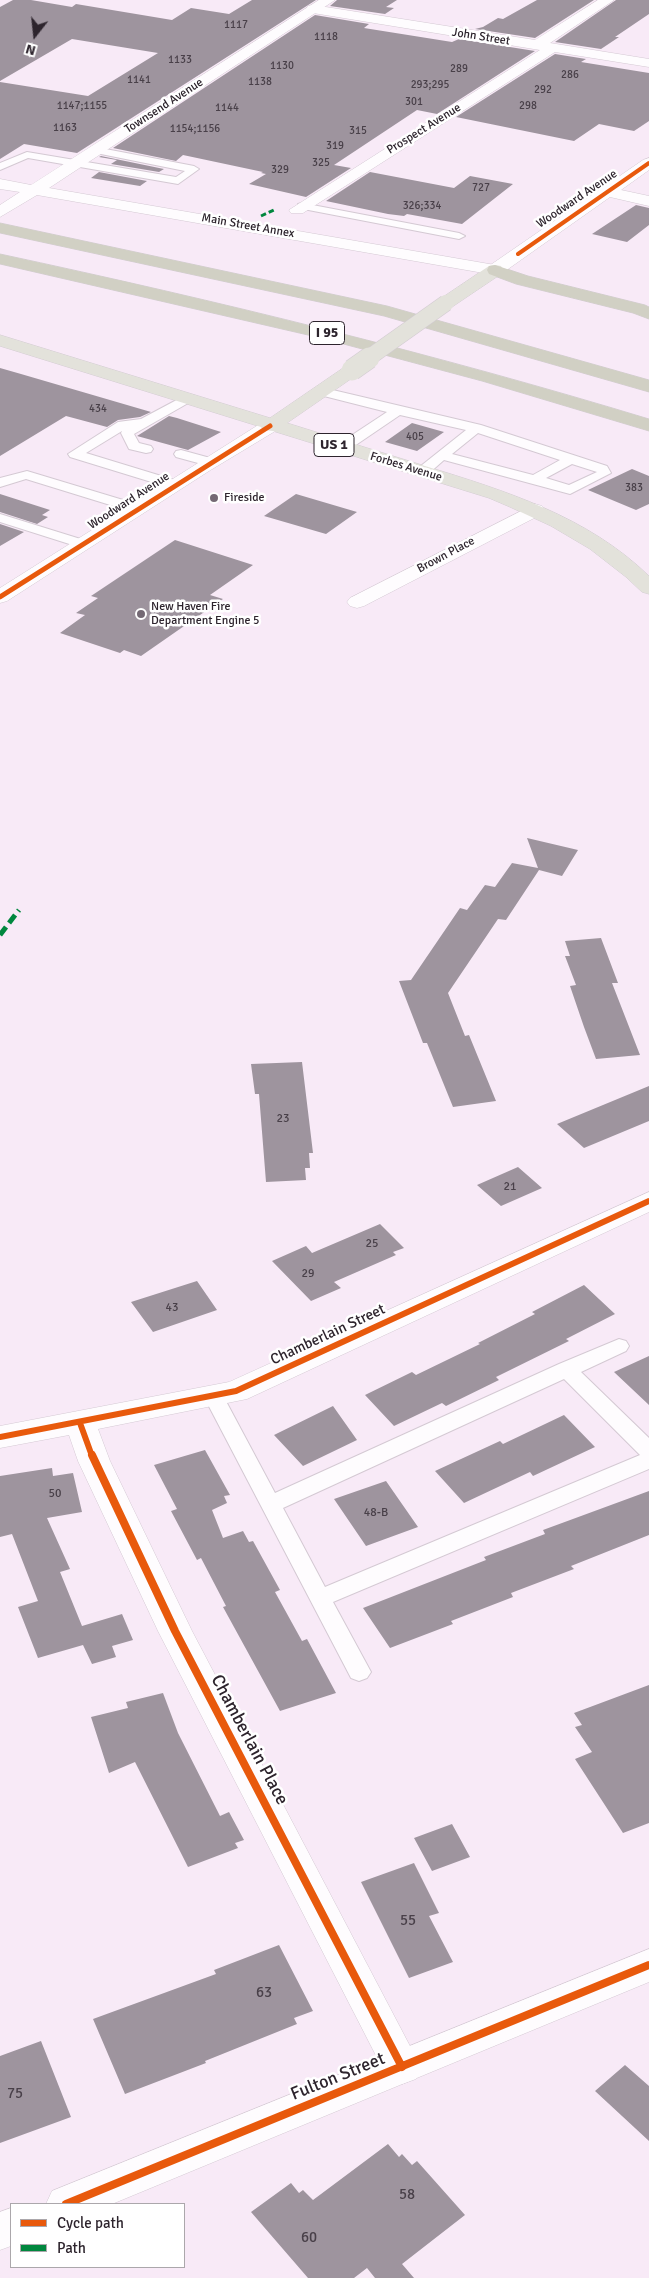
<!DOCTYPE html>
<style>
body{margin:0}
#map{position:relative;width:649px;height:2278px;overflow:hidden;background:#f8eaf7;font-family:Signika,sans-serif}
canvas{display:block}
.legend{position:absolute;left:10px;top:2203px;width:175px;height:65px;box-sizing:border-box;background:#fff;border:1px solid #aba7ab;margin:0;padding:6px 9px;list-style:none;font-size:15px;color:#2d242d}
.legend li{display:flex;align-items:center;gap:10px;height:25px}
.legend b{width:25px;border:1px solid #aba7ab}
.north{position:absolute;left:10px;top:10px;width:50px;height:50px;-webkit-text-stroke:4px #fff;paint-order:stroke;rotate:196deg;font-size:14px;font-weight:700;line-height:20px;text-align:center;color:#2d242d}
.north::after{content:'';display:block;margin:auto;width:18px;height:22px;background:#2d242d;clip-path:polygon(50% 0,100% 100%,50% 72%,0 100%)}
</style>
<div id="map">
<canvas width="649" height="2278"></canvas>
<ul class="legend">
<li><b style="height:6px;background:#e8590c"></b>Cycle path</li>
<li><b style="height:6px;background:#00873e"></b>Path</li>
</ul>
<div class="north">N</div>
</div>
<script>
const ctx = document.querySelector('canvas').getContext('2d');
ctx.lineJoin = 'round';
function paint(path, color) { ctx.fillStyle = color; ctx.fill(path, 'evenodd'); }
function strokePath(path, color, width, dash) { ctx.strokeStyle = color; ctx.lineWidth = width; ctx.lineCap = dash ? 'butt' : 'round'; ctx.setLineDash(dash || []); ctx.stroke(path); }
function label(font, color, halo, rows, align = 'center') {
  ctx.font = font + ' Signika,sans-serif'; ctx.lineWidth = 5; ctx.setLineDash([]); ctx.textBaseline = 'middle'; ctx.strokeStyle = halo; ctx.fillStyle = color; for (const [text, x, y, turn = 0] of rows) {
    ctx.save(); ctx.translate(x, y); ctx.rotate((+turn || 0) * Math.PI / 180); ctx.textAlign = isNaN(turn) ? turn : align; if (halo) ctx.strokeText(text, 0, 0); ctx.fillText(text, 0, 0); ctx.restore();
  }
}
paint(new Path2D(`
 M13,0H31L72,7L76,4L172,20L191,8L229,14L252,0H316L77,153L24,144L0,159V82L88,96L158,53L72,39L0,81V7Z
 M337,0H397L386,7L394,8L385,14L330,6Z
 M537,0H594L535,38L475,29L483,27L498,18L503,19Z
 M616,0H649V14L615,37H619L601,49L555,42Z
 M315,15L369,24L364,28L452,42L459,39L535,51L437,114L417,110L334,165L351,168L306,197L249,184L266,174L261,173L263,172L183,155L176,161L113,148Z
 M555,54L586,59L581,62L649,73V121L634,131L599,124L574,141L456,117Z
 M101,156L164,169L159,172L111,164L117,160L99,157Z
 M99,172L147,181L140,186L91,178Z
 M370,172L454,188L470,176L513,184L462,224L407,214L404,216L388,214L326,201Z
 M636,205L649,208V225L627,242L592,234Z
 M0,368L21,374L151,412L140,417L118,420L107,427L66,416L0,456Z
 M169,416L177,418L221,432L188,450L137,436Z
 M412,423L444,432L417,451L385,442Z
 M632,469L649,476V504L636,510L588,490Z
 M0,494L50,510L42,515L48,517L37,524L0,512Z
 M296,494L357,512L326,534L264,516Z
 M0,524L24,532L0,546Z
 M175,540L253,565L210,595L223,599L141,656L124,650L120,653L60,633L85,615L76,613L98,598L91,596Z
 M527,838L578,850L562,876L539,870L506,920L498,919L448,993L465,1036L469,1035L496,1101L453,1107L427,1043H423L399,981L411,980L460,908L467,910L485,885L495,887L512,863L538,868Z
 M601,938L618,983H612L640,1055L596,1059L584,1027L570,986L576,985L565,956H570L565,941Z
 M302,1062L313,1153H309L310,1168H305L306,1180L266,1182L259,1094H255L251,1064Z
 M649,1086V1121L584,1148L557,1124Z
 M518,1167L542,1188L501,1206L477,1185Z
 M380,1224L404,1248L393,1252L396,1255L334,1282L341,1288L311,1301L272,1261L306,1246L312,1253Z
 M197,1281L217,1310L153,1332L131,1302Z
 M584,1285L615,1314L566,1339L569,1341L496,1377L499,1380L446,1406L442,1403L394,1426L365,1395L412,1372L416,1375L480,1344L478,1343L535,1314L532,1312Z
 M649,1356V1405L614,1372Z
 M333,1406L357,1440L303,1466L274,1435Z
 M564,1415L595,1447L533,1476L530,1472L464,1503L435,1471L500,1441L503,1444Z
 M205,1450L230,1495L224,1496L227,1503L212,1510L223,1538L243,1531L249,1542L253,1541L280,1590L275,1592L302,1641L307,1639L336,1693L280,1711L223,1607L226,1606L201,1558L197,1560L171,1511L177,1509L154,1465Z
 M52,1468L53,1476L73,1473L82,1512L47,1518L70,1569L60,1572L82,1626L122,1614L133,1640L112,1646L116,1657L92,1664L83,1645L38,1658L18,1607L38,1601L12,1534L0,1537V1476Z
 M386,1481L418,1527L366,1546L334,1499Z
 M649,1491V1535L571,1566L574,1569L511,1593L513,1597L451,1621L453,1624L390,1648L363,1608L486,1560L484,1557L545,1534L543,1530Z
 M649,1685V1823L623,1833L575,1759L592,1752L575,1727L582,1725L574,1713Z
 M163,1693L178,1733L220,1816L229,1812L244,1840L235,1843L238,1848L188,1867L135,1762L109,1773L91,1717L128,1708L126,1702Z
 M452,1824L470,1857L432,1871L414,1838Z
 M414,1863L439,1913L429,1916L453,1962L409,1978L361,1882Z
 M279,1945L313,2011L294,2018L297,2024L205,2061L206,2063L125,2094L93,2019L216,1974L214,1970Z
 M41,2041L71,2117L0,2143V2056Z
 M625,2065L649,2086V2141L595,2091Z
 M388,2144L399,2157L402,2154L412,2165L417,2161L465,2215L402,2264L414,2278H375L367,2268L354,2278H308L251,2212L291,2183L299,2193L303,2190L313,2200Z`), '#9e949e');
const service = new Path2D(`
 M95,147L194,166L199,169L178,184L28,158L0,170V163L27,152L176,177L185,171L91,152L90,150Z
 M302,203L459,233L465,236L459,239L298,208V204Z
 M320,387L481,425L607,466L611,473L570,494L444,460L427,475H417L415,472L417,469L466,430L400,415L347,451H337L335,448L337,445L387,412L316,394L314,391ZM478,433L560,460L533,475L452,454ZM572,464L597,472L569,485L546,478Z
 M186,395L190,396L192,399L190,402L134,434L139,443L151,446L153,449L151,452L146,453L129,449L121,433L122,431L86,453L181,482L183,485L181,488H171L70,457L68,454L118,422L141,419Z
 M181,450L214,459L216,462L209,466L176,457L174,454L176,451Z
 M27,471L143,506L145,509L138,513L133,512L26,479L0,487V478Z
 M0,514L87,541L89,544L82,548L0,522Z
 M619,1339L626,1341L629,1346L626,1351L581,1372L649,1438V1469L333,1602L371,1672L367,1678L359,1681L351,1678L203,1395L206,1390L213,1388L220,1390L275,1493L559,1364ZM564,1379L640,1455L325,1587L283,1508Z`);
const minor = new Path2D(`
 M598,0H614L550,43L649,59V67L555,52L303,213H291L289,210L540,50L313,13L306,9L308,6L313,5L535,40Z
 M649,158V170L621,190L649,196V206L610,197L501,274H489L487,270L489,266L643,160Z
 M535,504L542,506L545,510L542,514L364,606L357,608L350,606L347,602L350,598Z
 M649,1192V1212L247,1399L98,1429L110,1461L192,1631L421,2067L416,2079L402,2084L388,2079L158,1631L78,1461L69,1435L0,1448V1426L229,1382Z`);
const tertiary = new Path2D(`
 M649,1949V1982L112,2204H46L52,2191Z
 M11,2208V2246L0,2250V2212Z`);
const secondary = new Path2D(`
 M319,0H335L49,188L495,265L501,266L503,270L501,274L495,275L37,195L0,217V205L20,192L0,189V179L31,185Z
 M270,420L277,422L279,426L277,430L209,471L7,601L0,603V588L263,422Z`);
const primary = new Path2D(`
 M495,265L501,266L503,270L501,274L452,307H440L437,303L440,299L489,266Z
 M0,335L270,418L346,366H358L361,370L358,374L287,423C333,437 379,452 425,466C506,491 587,516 649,576V594L642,592L626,577L590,549L551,526L510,507L489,498L273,431L263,430L261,427L0,346Z`);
const motorway = new Path2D(`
 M0,223L387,306L649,380V392L384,316L0,233Z
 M0,254C219,301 435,354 649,419V431L482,381L321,338L0,264Z
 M495,265L528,276L645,305L649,307V319L633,313L516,284L489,274L487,270L489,266Z`);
strokePath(service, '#d4c9d3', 2);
strokePath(minor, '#d4c9d3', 1);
strokePath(tertiary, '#d4c9d3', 1);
strokePath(secondary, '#d4c9d3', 1);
strokePath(primary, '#d3ccd2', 1);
strokePath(motorway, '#d3ccd2', 1);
paint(service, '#fefcfe');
paint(minor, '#fefcfe');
paint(tertiary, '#fefcfe');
paint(secondary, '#fefcfe');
paint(primary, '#e3e2db');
paint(motorway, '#d1d0c4');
const primaryBridgeFar1 = new Path2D(`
 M367,359L446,303`);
const primaryBridge = new Path2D(`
 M352,370L369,358`);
strokePath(primaryBridgeFar1, '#d3ccd2', 17, []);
strokePath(primaryBridge, '#d3ccd2', 22, []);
strokePath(primaryBridgeFar1, '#e3e2db', 16);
strokePath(primaryBridge, '#e3e2db', 21);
strokePath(new Path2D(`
 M261,216L276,209`), '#00873e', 3, [5.5, 3]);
strokePath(new Path2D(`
 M0,935L19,910`), '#00873e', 5, [10, 5]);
strokePath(new Path2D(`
 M518,254L649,163`), '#e8590c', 4);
strokePath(new Path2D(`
 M0,597L270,426`), '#e8590c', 5);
strokePath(new Path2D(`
 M80,1423L92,1456
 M0,1437L236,1391L649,1201`), '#e8590c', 6);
strokePath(new Path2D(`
 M92,1455L175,1631L402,2067
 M66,2204L649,1965`), '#e8590c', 8);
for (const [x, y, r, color] of [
 [214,498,5,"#746974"],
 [141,614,5,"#746974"]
]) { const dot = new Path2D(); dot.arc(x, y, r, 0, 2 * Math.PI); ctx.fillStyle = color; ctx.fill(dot); strokePath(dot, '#fff', 2); }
label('11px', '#494049', null, [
 ["1117",236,25],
 ["1118",326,37],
 ["1133",180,60],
 ["1130",282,66],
 ["289",459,69],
 ["286",570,75],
 ["1141",139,80],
 ["1138",260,82],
 ["293;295",430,85],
 ["292",543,90],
 ["301",414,102],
 ["1147;1155",82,106],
 ["298",528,106],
 ["1144",227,108],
 ["1163",65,128],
 ["1154;1156",195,129],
 ["315",358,131],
 ["319",335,146],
 ["325",321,163],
 ["329",280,170],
 ["727",481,188],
 ["326;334",422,206],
 ["434",98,409],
 ["405",415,437],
 ["383",634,488]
]);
label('12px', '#2d242d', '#fff', [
 ["John Street",481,37,9],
 ["Townsend Avenue",164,106,-33],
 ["Prospect Avenue",424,129,-32],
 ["Woodward Avenue",577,199,-34],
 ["Main Street Annex",248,226,10],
 ["Forbes Avenue",406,467,17],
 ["Woodward Avenue",129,501,-33],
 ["Brown Place",446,555,-28]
]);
label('12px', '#2d242d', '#fff', [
 ["Fireside",224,498],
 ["New Haven Fire",151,607],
 ["Department Engine 5",151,621]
], 'left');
label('12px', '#494049', null, [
 ["23",283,1119],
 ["21",510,1187],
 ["25",372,1244],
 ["29",308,1274],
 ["43",172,1308],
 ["50",55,1494],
 ["48-B",376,1513]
]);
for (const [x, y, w] of [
 [327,333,35],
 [334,445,40]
]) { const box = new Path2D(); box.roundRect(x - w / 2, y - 11.5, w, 23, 4); ctx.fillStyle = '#fff'; ctx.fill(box); strokePath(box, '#2d242d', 1); }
label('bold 14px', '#2d242d', null, [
 ["I 95",327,333],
 ["US 1",334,445]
]);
label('15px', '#2d242d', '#fff', [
 ["Chamberlain Street",328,1335,-25]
]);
label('15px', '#494049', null, [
 ["55",408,1921],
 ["63",264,1993],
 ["75",15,2094],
 ["58",407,2195],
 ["60",309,2238]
]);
label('18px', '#2d242d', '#fff', [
 ["Chamberlain Place",249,1740,62],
 ["Fulton Street",338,2077,-22]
]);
</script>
